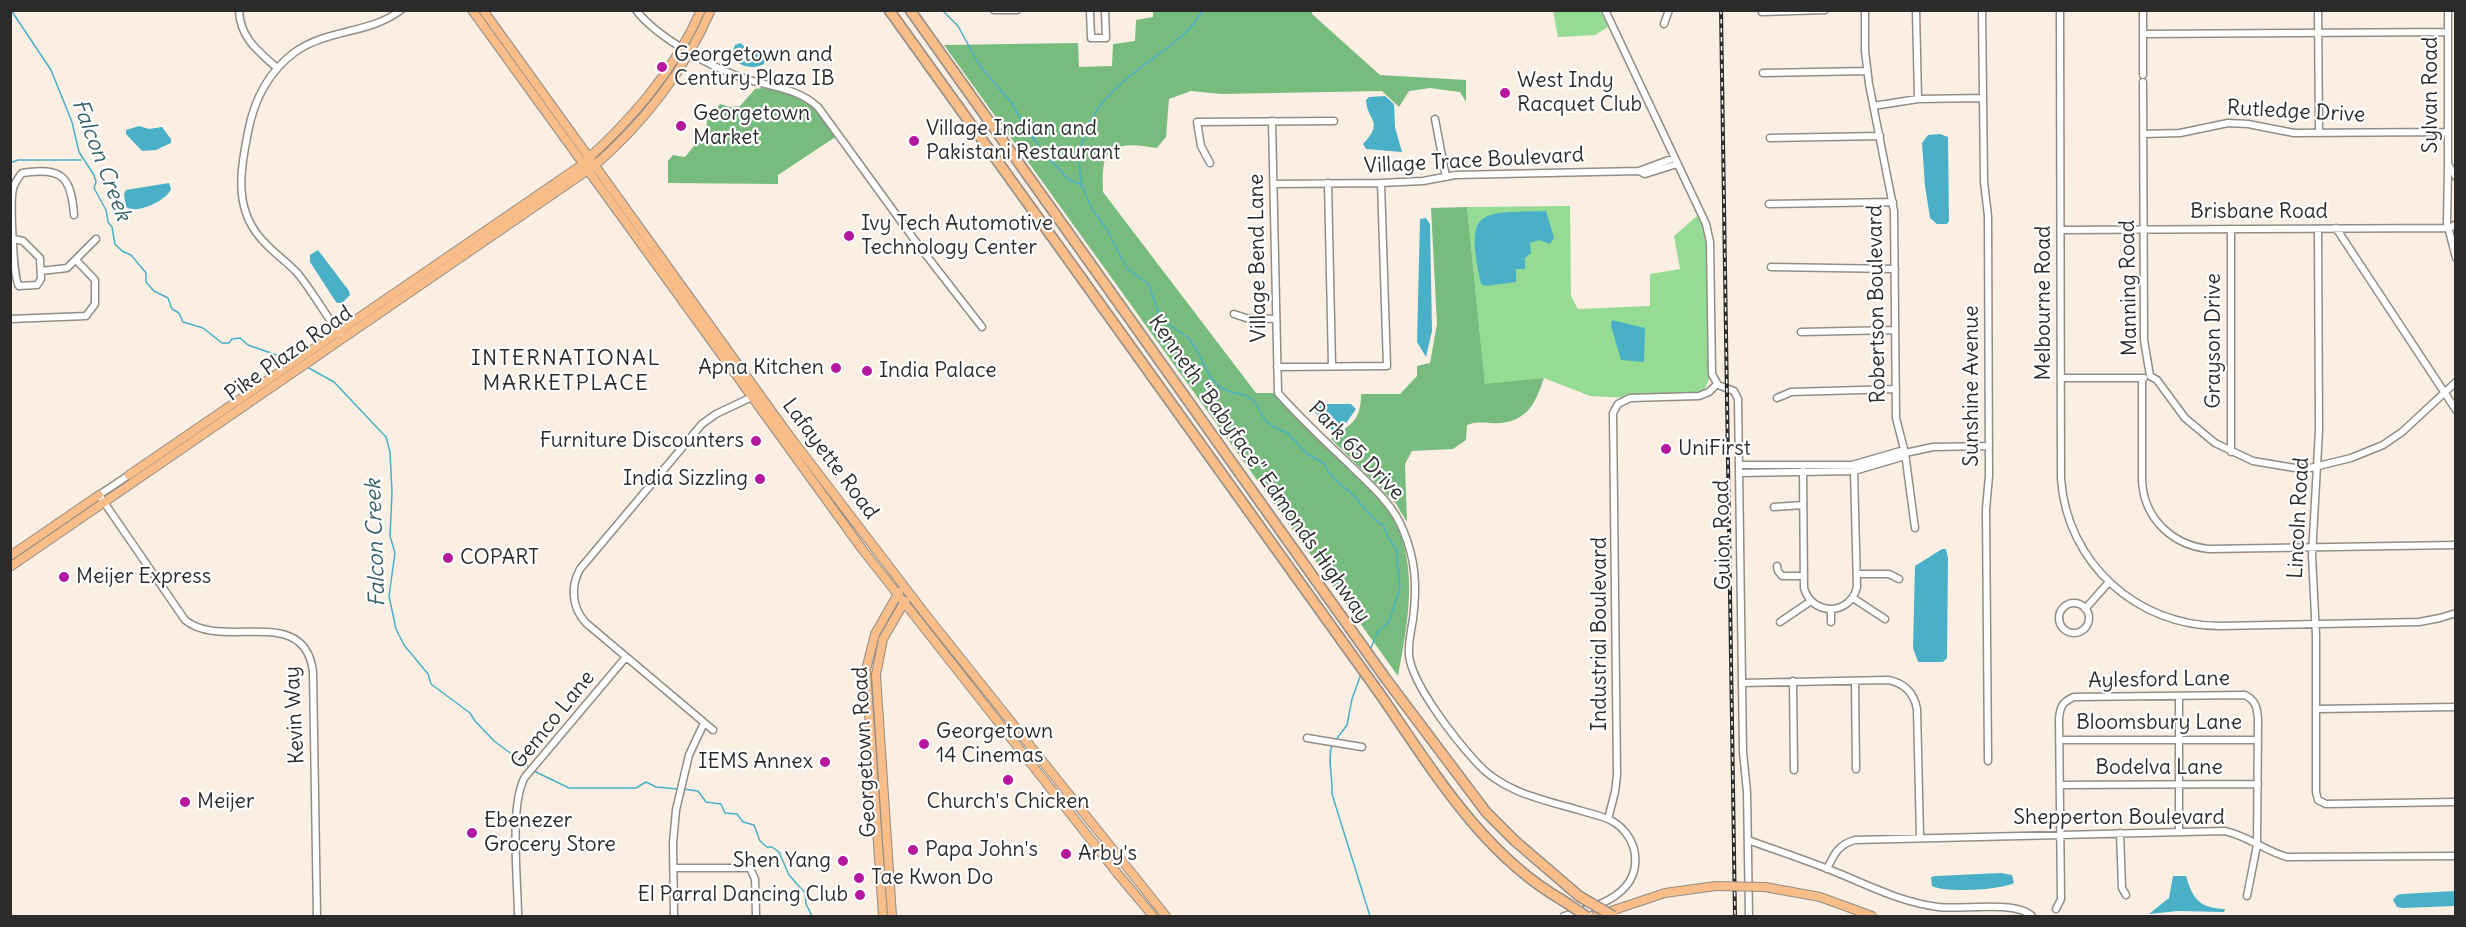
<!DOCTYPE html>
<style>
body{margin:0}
#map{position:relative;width:2466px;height:927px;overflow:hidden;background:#faefe2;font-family:Delius,sans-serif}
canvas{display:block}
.frame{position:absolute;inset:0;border:12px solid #2b2b2b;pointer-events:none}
</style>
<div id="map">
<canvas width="2466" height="927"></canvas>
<div class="frame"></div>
</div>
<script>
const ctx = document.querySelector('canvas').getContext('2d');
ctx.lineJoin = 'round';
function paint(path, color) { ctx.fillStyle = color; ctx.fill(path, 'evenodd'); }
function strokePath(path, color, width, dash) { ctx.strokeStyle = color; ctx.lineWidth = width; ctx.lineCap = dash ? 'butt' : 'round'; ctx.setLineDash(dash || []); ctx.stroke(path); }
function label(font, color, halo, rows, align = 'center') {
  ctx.font = font + ' Delius,sans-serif'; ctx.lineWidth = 4.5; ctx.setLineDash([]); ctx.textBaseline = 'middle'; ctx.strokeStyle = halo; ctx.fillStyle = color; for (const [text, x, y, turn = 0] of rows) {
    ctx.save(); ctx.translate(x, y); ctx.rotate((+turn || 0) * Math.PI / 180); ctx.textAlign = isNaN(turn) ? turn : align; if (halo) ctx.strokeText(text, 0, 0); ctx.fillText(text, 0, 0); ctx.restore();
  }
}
paint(new Path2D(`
 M1553,11H1600L1608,27L1595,35L1558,37Z
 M1570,206L1571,296L1578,309L1650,306V274L1680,269L1674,236L1697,216L1709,233L1712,373L1702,395L1630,398L1590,396L1544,378L1485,385L1467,207Z`), '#95db94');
paint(new Path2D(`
 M1153,11H1312V14L1380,75L1466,80V102L1460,92L1430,88L1409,91L1399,107L1382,91L1221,94L1191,91L1169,99L1166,137L1157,148C1138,145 1110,139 1104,164C1102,172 1103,183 1103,192L1256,393H1274L1291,413L1385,503C1421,556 1409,617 1398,676L944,45L1078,43L1079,67L1112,66L1113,44L1135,41L1136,20L1153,17Z
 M763,88C802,95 814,105 837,136L778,175V184L668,183V161L673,155L685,157L706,131L707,121L720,104L730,107L740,106L755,89Z
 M1467,207L1485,384L1544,378C1536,401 1529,420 1501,423C1489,424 1479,420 1467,425L1466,440L1453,449L1412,451L1405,464L1407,522L1396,504L1331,439C1351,424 1361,421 1361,394H1400L1417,376V366L1430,363L1437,324L1431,208Z`), '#78bb7e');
paint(new Path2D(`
 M740,43L750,50L765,52L764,64C753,70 739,67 731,56L735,45Z
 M1385,96L1394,104L1395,127L1402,152L1366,149L1363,144C1385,121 1367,121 1366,100L1369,97Z
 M139,126L149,129L162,127L171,139V143L156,150L142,151L126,134V130Z
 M1940,134L1948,137L1949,221L1947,224H1937L1930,218L1925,186L1922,143L1928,135Z
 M169,183L171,189C167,200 137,215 126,207L124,194L126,190Z
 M1546,211L1554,238L1550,244L1539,240L1530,243L1531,253L1525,258V269H1516V282L1486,286L1481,284C1465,207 1478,213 1546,211Z
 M1426,218L1430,224L1432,331L1426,357L1417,342L1420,219Z
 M318,250L349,291L350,295L342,303H337L334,299L310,262V255Z
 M1612,320L1645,328L1644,362L1621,360L1611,326Z
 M1313,404H1351L1356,409L1347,422L1333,431L1310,407Z
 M1942,549H1946L1948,558L1947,658L1943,662H1918L1913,648L1915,566Z
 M2001,873L2012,875L2014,883C2001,890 1945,893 1932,886L1931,877L1936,876Z
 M2173,876H2186C2193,900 2200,908 2225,909L2224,912L2178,911L2149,914L2169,898Z
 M2455,891V906L2403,908L2397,907L2393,900L2397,895L2402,894Z`), '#49b0c8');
strokePath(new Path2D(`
 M11,10L51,70L72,122L79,152L94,175L96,182L94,188L106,210L108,222L112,227L115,244L122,251L131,255L142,268L146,273V282L154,291L168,298L172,309L179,313L183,322L203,328L222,343H229L232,339L240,338L248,345L291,360
 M942,10L958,26L980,66L1010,101L1041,150L1069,180L1082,185L1092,209L1107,230L1127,268L1149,285L1160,318L1187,337L1195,347L1210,377L1221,388L1234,393L1245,395L1255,402L1265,420L1275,428L1288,433L1306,453L1325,464C1331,481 1342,484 1353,495C1364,507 1370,518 1384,526L1387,536L1396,548L1400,587L1389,622L1378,631L1370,650
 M10,163L18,160H81
 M1082,184C1073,151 1089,114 1113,91C1136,68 1166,52 1189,29C1194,24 1198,17 1203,10
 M307,367L334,382L386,437L390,452L392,492L390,536L395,553L389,596L396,629L404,645L428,674L431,684L470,713L475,721L494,741L529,767
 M1335,741L1347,725L1352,699L1361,674
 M1332,745C1327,760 1333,777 1332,794L1370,916
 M532,770L569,788H636L646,782L656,787L678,789
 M683,789L698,791L706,802L721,804L725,813L737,814L743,822L754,825L760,841L767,847H772L779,852L789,875L805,893L806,904L812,916`), '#49b0c8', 1.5);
const minor = new Path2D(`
 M239,10C240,38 258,51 277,68
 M636,10C656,37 714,69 746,79C772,87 797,88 818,107L919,246L982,327
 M994,10H1017
 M1090,10L1091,38H1106L1105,10
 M1605,10L1706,224L1710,242L1712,374L1718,385L1734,391L1738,399L1743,752L1747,792L1749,916
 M1865,10V51L1869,84L1894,211L1896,418L1905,453L1915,528
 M1916,10L1918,99
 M1982,10L1984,182L1988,216L1989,476L1986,509L1988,761
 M2060,10L2061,479C2067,563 2137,626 2220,626L2419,622L2440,618L2456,613
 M2143,10V75
 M2318,10L2319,133
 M2448,10V164L2456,177
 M1762,12L1825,10
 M1664,24L1669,10
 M2143,34L2448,32
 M1763,73L1867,71
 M2143,82L2144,340L2150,376L2157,380L2185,418L2215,443L2253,461L2295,468H2310L2351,458L2383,445L2402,432L2456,382
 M1873,106L1918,99L1983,98
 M1435,119L1446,177
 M1272,121L1278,393C1301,419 1327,443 1352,467C1371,486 1393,504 1403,530C1416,560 1417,587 1413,619C1411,631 1408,644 1409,655C1412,685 1456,740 1476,762C1503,793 1545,800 1582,811C1592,814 1603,816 1612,821C1623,827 1631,838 1634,849C1644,894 1596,907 1564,916
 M2143,134L2180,133L2228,123L2248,124L2294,133L2448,132
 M1770,138L1880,136
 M1210,163L1201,146L1197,122L1334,121
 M2448,167L2447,223L2456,258
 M1639,171L1645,174L1677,164
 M1328,183L1332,366
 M1274,184L1381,183L1423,181L1455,175L1639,171L1674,158
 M1769,204L1893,202
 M2336,228L2456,410
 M2318,229L2319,430L2312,555L2316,636V792L2318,800L2326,804L2456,802
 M2061,230L2450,228L2456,224
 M14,239L23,241L40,258L41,279L37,285L19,286C13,279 10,200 13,189C14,183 19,177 22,173C62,167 71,176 74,215
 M1771,267L1895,269
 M41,271L67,268L96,239
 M1234,314L1246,318L1276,319
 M10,319L86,316L95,304V280L76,260
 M1801,332L1895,330
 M341,335C326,316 314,294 299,275C289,263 276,255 266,244C233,212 240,173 248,132C254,100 268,72 295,52C327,29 370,34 401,10
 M1277,367L1387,366L1381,183
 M2061,378H2144
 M2142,379V479C2143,517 2171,545 2209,549L2456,545
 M1777,398L1791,392L1896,389
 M2231,452V229
 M1905,453L1933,447L1989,446
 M1739,465H1852L1904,450
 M1803,471L1804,588C1812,616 1850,616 1857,587L1854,471
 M1739,473L1854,471L1905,456
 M129,475L99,495L185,620C222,651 305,603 313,672L317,916
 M1774,507L1803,505
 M1777,566L1778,571L1782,576H1804
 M1857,574H1889L1899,579
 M1853,598L1885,619
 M2059 618a15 15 0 1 1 30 0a15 15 0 1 1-30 0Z
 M1831,609V622
 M2085,609L2109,582
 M1780,622L1811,601
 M1793,681L1794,770
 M1855,681L1856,769
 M1742,683L1888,680C1904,683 1914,693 1917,709L1920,837
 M2179,696V832
 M2317,709L2456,707
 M713,730L586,623C572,608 570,587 580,569L702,424L716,414L754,396
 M1307,738L1362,747
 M2060,740H2258
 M2060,785L2258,784
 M1608,819L1615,792L1617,775L1613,413L1618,404L1630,398L1699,396L1709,392L1717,384
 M2120,833L2122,888L2126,895
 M1748,840C1778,851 1809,861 1838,873C1872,887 1901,902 1938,907C1961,910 2016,900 2032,916
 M674,868H750L755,879L756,916
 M1827,869C1834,854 1839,844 1855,840L2225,831C2248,836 2265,851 2287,857L2456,856
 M2056,909L2061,899L2059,719C2060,707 2062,702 2074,697L2245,695C2256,701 2257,707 2258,719L2257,845L2247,896
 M518,916C518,882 509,804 525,777L626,657
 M674,916L673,843L676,810L689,755L704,723`);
const major = new Path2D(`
 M472,10L862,549L1117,873L1153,916
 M483,10L788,434L926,615L1166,916
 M129,475L580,166C630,121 674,72 701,10
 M10,556L99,495
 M10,567L594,166C643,124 685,70 711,10
 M1765,887L1820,897L1872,916
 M883,916L866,670L875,634L899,592
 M892,916L876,675L883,639L905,601
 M1596,916L1665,893L1716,886`);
const highway = new Path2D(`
 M889,10L1380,694C1432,769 1481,853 1562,900
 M910,10L1386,679L1486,812L1514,840L1579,896`);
strokePath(minor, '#928d86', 9);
strokePath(major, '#928d86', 10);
strokePath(highway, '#928d86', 12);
strokePath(minor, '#fff', 6);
strokePath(major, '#f8bd89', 8);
strokePath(highway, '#f8bd89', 9);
const rail = new Path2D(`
 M1721,10L1735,916`);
strokePath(rail, '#2b2b2b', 4);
strokePath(rail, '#fff', 1.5, [4.5]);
const majorBridge = new Path2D(`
 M1716,886L1765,887`);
const highwayBridge = new Path2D(`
 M1579,896L1613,916
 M1562,900L1586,916`);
strokePath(majorBridge, '#928d86', 10, []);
strokePath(highwayBridge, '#928d86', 12, []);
strokePath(majorBridge, '#f8bd89', 8);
strokePath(highwayBridge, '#f8bd89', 9);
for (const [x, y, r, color] of [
 [662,67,6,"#b5179e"],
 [1505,93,6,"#b5179e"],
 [681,126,6,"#b5179e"],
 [914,141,6,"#b5179e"],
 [849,236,6,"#b5179e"],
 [836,368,6,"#b5179e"],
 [867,371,6,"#b5179e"],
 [756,441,6,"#b5179e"],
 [1666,449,6,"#b5179e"],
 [760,479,6,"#b5179e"],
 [448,558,6,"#b5179e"],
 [64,577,6,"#b5179e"],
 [924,744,6,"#b5179e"],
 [825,762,6,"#b5179e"],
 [1008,780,6,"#b5179e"],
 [185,802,6,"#b5179e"],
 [472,833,6,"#b5179e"],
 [913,850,6,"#b5179e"],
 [1066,854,6,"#b5179e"],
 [843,861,6,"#b5179e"],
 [859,878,6,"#b5179e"],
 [860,895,6,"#b5179e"]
]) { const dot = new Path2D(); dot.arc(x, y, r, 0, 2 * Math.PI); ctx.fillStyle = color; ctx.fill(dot); strokePath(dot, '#fff', 2); }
label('21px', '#2b2b2b', '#fff', [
 ["Georgetown and",674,55],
 ["Century Plaza IB",674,79],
 ["West Indy",1517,81],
 ["Racquet Club",1517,105],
 ["Georgetown",693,114],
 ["Market",693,138],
 ["Village Indian and",926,129],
 ["Pakistani Restaurant",926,153],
 ["Ivy Tech Automotive",861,224],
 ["Technology Center",861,248],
 ["Apna Kitchen",824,368,"right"],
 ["India Palace",879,371],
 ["Furniture Discounters",744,441,"right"],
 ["UniFirst",1678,449],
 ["India Sizzling",748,479,"right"],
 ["COPART",460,558],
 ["Meijer Express",76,577],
 ["Georgetown",936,732],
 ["14 Cinemas",936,756],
 ["IEMS Annex",813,762,"right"],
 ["Meijer",197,802],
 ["Church's Chicken",1008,802,"center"],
 ["Ebenezer",484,821],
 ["Grocery Store",484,845],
 ["Papa John's",925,850],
 ["Arby's",1078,854],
 ["Shen Yang",831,861,"right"],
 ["Tae Kwon Do",871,878],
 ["El Parral Dancing Club",848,895,"right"]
], 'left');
label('21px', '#2b2b2b', '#fff', [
 ["Sylvan Road",2431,95,-90],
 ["Rutledge Drive",2296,112,3],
 ["Village Trace Boulevard",1474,161,-3],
 ["Brisbane Road",2259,212],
 ["Village Bend Lane",1258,258,-91],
 ["Manning Road",2129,288,-91],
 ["Melbourne Road",2044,303,-90],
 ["Robertson Boulevard",1877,304,-91],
 ["Grayson Drive",2214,341,-90],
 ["Pike Plaza Road",289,354,-35],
 ["Sunshine Avenue",1972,386,-90],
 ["Park 65 Drive",1356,451,46],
 ["Lafayette Road",830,459,53],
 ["Kenneth \"Babyface\" Edmonds Highway",1259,469,55],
 ["Lincoln Road",2299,518,-87],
 ["Guion Road",1723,535,-91],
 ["Industrial Boulevard",1600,634,-90],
 ["Aylesford Lane",2159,680,-1],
 ["Kevin Way",295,715,-93],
 ["Gemco Lane",553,720,-51],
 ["Bloomsbury Lane",2159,723],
 ["Georgetown Road",865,752,-93],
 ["Bodelva Lane",2159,768],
 ["Shepperton Boulevard",2119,818]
]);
label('italic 22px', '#37606a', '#fff', [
 ["Falcon Creek",101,160,69],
 ["Falcon Creek",376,543,-92]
]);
ctx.letterSpacing = '1.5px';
label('22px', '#2b2b2b', '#fff', [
 ["INTERNATIONAL",566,359],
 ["MARKETPLACE",566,384]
]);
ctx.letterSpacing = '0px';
</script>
